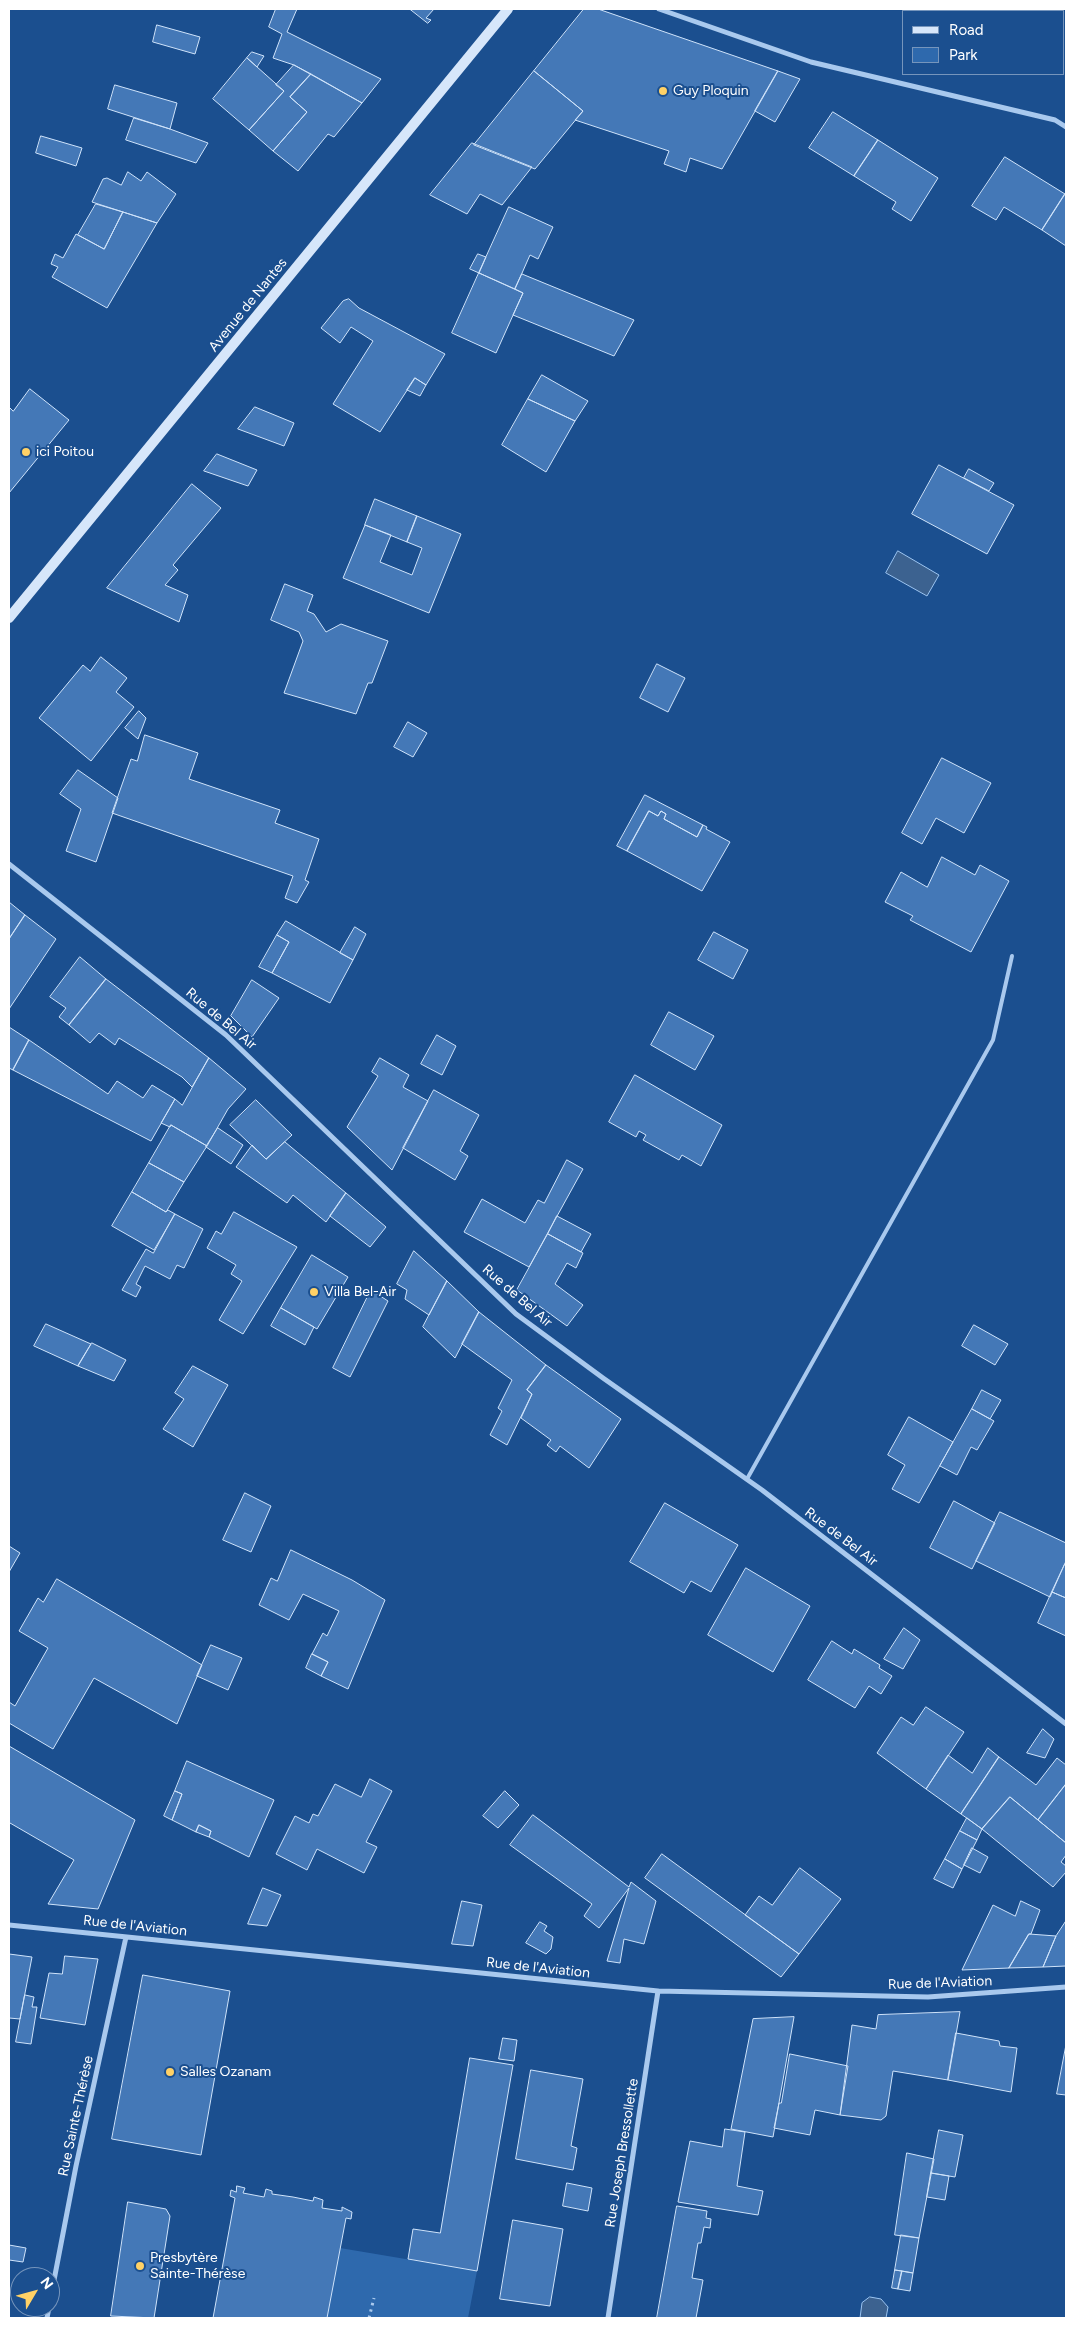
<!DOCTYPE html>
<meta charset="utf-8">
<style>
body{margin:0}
#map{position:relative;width:1075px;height:2327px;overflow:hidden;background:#1b4f8f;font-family:Figtree,sans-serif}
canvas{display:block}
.frame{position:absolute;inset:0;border:10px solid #fff;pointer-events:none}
.legend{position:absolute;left:902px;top:10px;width:162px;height:65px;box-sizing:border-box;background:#1b4f8f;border:1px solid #7695bc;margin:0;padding:6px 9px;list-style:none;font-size:15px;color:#fff}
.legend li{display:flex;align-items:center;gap:10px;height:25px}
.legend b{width:25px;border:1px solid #7695bc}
.north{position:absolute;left:10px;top:2267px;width:50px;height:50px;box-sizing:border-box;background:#1b4f8f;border:1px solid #7695bc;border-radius:50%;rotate:53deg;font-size:14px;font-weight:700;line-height:20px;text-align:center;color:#fff}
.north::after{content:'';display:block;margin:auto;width:18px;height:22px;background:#ffd166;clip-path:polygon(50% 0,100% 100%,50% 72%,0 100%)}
</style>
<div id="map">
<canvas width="1075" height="2327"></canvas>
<div class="frame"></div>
<ul class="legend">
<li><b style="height:6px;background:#d6e6fa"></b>Road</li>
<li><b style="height:14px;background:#2e69ad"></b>Park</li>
</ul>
<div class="north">N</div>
</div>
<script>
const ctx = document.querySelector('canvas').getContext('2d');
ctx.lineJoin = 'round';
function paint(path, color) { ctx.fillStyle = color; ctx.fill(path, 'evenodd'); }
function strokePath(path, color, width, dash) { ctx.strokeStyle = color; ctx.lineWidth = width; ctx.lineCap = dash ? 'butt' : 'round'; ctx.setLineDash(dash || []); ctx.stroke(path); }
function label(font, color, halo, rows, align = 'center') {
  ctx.font = font + ' Figtree,sans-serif'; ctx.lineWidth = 4; ctx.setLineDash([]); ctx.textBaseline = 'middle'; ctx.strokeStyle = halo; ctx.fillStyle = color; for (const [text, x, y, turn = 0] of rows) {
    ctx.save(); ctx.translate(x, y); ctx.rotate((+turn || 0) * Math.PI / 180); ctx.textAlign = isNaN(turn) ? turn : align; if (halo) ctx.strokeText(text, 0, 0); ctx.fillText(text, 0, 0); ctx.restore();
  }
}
paint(new Path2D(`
 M340,2248L477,2271L468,2318H327Z`), '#2e69ad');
const water = new Path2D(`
 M898,551L939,575L927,596L886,573Z
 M870,2297L881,2299L888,2307L886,2318H860L862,2303Z`);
paint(water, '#3c6290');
strokePath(water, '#9cc4f0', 1);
const building = new Path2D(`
 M276,9H297L287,32L381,79L362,103L294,65L273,58L282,34L269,27Z
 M410,9H434L426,18L431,20L428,23Z
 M584,9H598L778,71L722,169L690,158L686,172L664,164L669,151L575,120L583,111L534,71Z
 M943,9H1003L1002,11H941Z
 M157,25L200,37L195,54L153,42Z
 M252,52L264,56L257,67L247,58Z
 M247,58L284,91L249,130L213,99Z
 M294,65L311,74L290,97L307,112L273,151L249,130L284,91L276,85Z
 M534,71L583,111L535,169L474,145Z
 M778,71L800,79L775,122L755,111Z
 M311,74L362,103L334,137L328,134L298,171L273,151L307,112L290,97Z
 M115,85L177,103L170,129L108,109Z
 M833,112L878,140L854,176L809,148Z
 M134,118L170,129L208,143L196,163L126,140Z
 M41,136L82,148L76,166L36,153Z
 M878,140L938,178L911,221L892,209L896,202L854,176Z
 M472,143L532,167L502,205L480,194L467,214L430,195Z
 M1005,157L1065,194L1042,230L1004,207L996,220L972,206Z
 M128,172L141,181L147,172L176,194L157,223L92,202L103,179L107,178L121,185Z
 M1065,194L1066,195V246L1042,230Z
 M96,204L123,212L104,249L78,235Z
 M509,207L553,227L538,259L530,255L515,289L479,273Z
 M123,212L157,223L107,308L52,277L58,267L51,264L55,254L63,258L76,234L104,249Z
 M478,254L486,257L479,273L470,269Z
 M479,273L523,293L496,353L452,333Z
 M522,274L634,320L614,356L513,315L523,293L515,289Z
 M349,299L359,308L445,354L426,385L415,378L380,432L333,404L373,341L351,327L340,343L321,328L343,301Z
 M542,375L588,401L575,421L528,399Z
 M415,378L426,385L420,396L407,390Z
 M30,389L69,420L9,493V407L13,411Z
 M528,399L575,421L546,472L502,445Z
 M255,407L294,423L284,446L238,429Z
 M217,454L257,470L248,486L204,471Z
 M939,465L1014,505L987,554L912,514Z
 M969,469L994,483L989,491L964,478Z
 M192,484L221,508L173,565L178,570L165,585L188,595L179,622L107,588Z
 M375,499L417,516L407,542L365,525Z
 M417,516L461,534L429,613L343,578L365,525L391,535L380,562L412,575L422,548L407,542Z
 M285,584L313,595L307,611L314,614L326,632L341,624L388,641L372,683H368L356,714L284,693L303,641L299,632L271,620Z
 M101,657L127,678L116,692L134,707L91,761L39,718L83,665L90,671Z
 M657,664L685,678L668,712L640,698Z
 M139,711L146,718L138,739L125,728Z
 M408,722L427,733L413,757L394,747Z
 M145,735L198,753L189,779L280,810L275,823L319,839L305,880L309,882L297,903L285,898L293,876L112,813L131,759L137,761Z
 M942,758L991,783L964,833L936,818L922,844L902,833Z
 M78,770L118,798L96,862L66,851L81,809L60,794Z
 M645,795L703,825L697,837L664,819L666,814L661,811L658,816L649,811L627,851L617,846Z
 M649,811L658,816L661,811L666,814L664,819L697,837L703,825L707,827L706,829L730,842L702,891L627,851Z
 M942,857L975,875L980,865L1009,881L971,952L910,920L913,916L885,902L901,872L927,887Z
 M9,902L25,915L9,939Z
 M25,915L56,939L9,1009V939Z
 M286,921L353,960L330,1003L272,973L289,942L277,935Z
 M355,927L366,934L353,960L340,953Z
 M714,932L748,950L733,979L698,960Z
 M277,935L289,942L272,973L259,967Z
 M80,957L106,979L69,1025L59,1017L66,1008L50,997Z
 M106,979L209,1058L192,1087L182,1077L119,1038L115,1045L99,1033L90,1043L69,1025Z
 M252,980L279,998L252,1037L231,1016Z
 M669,1012L714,1036L695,1070L651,1045Z
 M9,1027L29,1040L13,1070L9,1068Z
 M437,1035L456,1046L442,1075L421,1064Z
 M29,1040L108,1094L117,1081L143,1098L152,1085L175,1099L151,1141L13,1070Z
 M209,1058L246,1089L228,1109L207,1146L171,1125L170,1127L161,1123L175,1099L182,1105Z
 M380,1058L409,1075L403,1087L428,1101L392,1170L347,1127L378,1076L372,1072Z
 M635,1075L722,1125L701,1166L682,1155L679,1160L643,1140L646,1135L639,1131L636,1137L609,1122Z
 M434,1090L479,1115L460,1151L468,1156L455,1180L403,1148Z
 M256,1100L292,1135L266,1159L230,1125Z
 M171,1125L207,1146L184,1182L149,1163Z
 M218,1128L243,1145L231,1164L206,1147Z
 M285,1142L346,1193L326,1222L293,1195L287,1203L236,1167L252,1145L266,1159Z
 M567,1160L583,1169L529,1267L464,1232L482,1199L525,1223L538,1200L544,1203Z
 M149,1163L184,1182L166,1212L132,1192Z
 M132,1192L166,1212L168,1210L175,1214L154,1250L112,1226Z
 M346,1193L386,1227L370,1247L330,1216Z
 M234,1212L297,1247L243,1334L219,1320L242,1281L231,1274L236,1265L207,1248L216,1231L221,1234Z
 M175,1214L203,1229L184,1268L177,1265L170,1279L145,1266L136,1284L141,1287L136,1297L122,1290L146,1249L153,1253Z
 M557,1216L591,1234L581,1252L548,1234Z
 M548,1234L583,1253L576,1268L567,1263L555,1284L583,1305L567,1326L517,1290Z
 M414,1251L447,1281L429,1315L405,1299L407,1290L397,1284Z
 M312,1255L348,1277L317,1329L281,1308Z
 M447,1281L479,1312L455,1358L423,1327Z
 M371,1290L388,1301L350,1377L333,1368Z
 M281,1308L314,1327L305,1345L271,1326Z
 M479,1312L546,1365L527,1390L532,1394L507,1445L490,1435L502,1411L498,1408L512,1380L462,1344Z
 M46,1324L91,1344L78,1366L34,1346Z
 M974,1325L1008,1344L995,1365L962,1346Z
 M92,1343L126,1360L114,1381L78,1366Z
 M546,1365L621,1419L589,1468L560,1446L556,1452L547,1445L551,1440L521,1418L532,1394L527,1390Z
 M193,1366L228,1385L193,1447L163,1429L184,1399L175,1393Z
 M982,1390L1001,1400L990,1419L972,1409Z
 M972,1409L994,1421L977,1450L971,1447L957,1475L940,1466Z
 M909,1417L953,1442L919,1503L892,1489L905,1465L888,1455Z
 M245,1493L271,1506L251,1552L223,1540Z
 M954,1501L995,1523L972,1569L930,1548Z
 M665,1503L738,1545L711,1592L691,1581L684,1593L630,1562Z
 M1000,1512L1066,1543V1561L1050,1597L976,1561Z
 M9,1546L20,1553L9,1572Z
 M291,1550L352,1580L385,1600L348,1689L321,1676L328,1662L312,1654L323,1633L327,1636L339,1611L303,1594L289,1620L259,1605L271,1578L277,1581Z
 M1065,1564H1066V1598L1052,1592Z
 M746,1568L810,1606L773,1672L708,1635Z
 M57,1579L202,1665L177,1724L94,1678L53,1749L9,1723V1702L15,1706L48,1648L19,1631L38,1598L43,1602Z
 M1052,1592L1066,1598V1636L1038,1623Z
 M904,1628L920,1640L903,1669L884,1659Z
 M832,1641L852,1654L854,1649L880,1665L879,1668L892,1676L881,1694L869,1686L855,1708L808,1680Z
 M211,1645L242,1658L228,1690L197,1676Z
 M312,1654L328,1662L321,1676L306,1668Z
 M926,1707L964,1732L926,1789L877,1753L901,1717L913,1725Z
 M1043,1729L1054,1739L1045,1758L1027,1753Z
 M9,1746L135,1820L98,1909L48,1904L74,1860L10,1823L9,1825Z
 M988,1748L999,1757L961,1814L926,1789L948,1755L972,1773Z
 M999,1757L1036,1785L1057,1758L1066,1765V1784L1038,1820L1010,1797L982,1829L961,1814Z
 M187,1761L274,1800L249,1857L209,1837L211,1831L199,1825L196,1832L172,1820L182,1794L175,1791Z
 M370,1779L392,1791L366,1842L377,1847L364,1873L317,1849L307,1870L276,1854L295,1816L309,1823L313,1814L318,1816L335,1784L361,1797Z
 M1066,1784V1843L1038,1820Z
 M175,1791L182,1794L172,1820L164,1816Z
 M505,1791L519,1805L498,1828L483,1816Z
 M1010,1797L1066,1843V1855L1061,1862L1066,1866V1872L1053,1887L982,1829Z
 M533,1815L629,1887L631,1882L656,1901L644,1944L624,1939L620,1963L607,1961L629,1888L599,1928L584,1916L592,1904L510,1845Z
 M967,1818L982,1829L977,1840L960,1831Z
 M199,1825L211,1831L209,1837L196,1832Z
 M960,1831L977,1840L962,1869L945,1859Z
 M972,1848L988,1857L980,1873L964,1865Z
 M662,1854L799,1954L781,1977L645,1878Z
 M945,1859L962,1869L953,1888L934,1879Z
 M800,1868L841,1899L799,1954L745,1915L759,1896L772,1905Z
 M263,1888L281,1895L267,1926L248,1924Z
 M462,1901L482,1905L473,1946L452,1944Z
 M1021,1901L1040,1910L1031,1934H1029L1009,1968L962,1970L993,1905L1015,1916Z
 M1066,1921V1966L1043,1967L1056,1936Z
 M540,1922L547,1926L544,1931L553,1937L551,1949L546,1954L526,1943Z
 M1029,1934L1056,1936L1043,1967L1009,1968Z
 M9,1954L32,1957L20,2019L9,2018Z
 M65,1956L98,1959L85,2025L40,2018L49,1973L62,1974Z
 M143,1975L230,1991L201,2155L112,2139Z
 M25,1995L34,1997L32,2007H37L31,2044L16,2042Z
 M960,2012L948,2080L893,2071L886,2116L881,2120L840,2115L852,2025L876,2029L878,2015Z
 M794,2017L773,2137L731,2129L753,2019Z
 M956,2033L999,2041L1000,2046L1017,2048L1011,2092L948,2080Z
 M503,2038L517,2040L514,2061L499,2059Z
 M1066,2045V2095L1057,2094Z
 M790,2054L848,2066L840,2115L815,2110L810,2135L774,2128L779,2103H781Z
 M470,2058L513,2065L477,2271L408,2259L413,2229L440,2233Z
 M531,2070L583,2079L571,2146L577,2148L573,2170L516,2159Z
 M725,2129L745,2132L737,2186L763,2191L758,2215L678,2202L690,2141L722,2147Z
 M939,2130L963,2135L955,2177L931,2173Z
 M907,2153L934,2159L919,2238L895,2235Z
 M931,2173L949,2176L945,2200L927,2197Z
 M567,2183L592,2188L588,2211L563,2206Z
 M237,2186L245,2188L243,2193L264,2197L266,2189L272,2191V2194L293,2197L313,2201L314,2197L323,2200L322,2208L342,2211V2207L352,2212L351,2219L346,2218L327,2318H213L235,2198L230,2196L231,2190L236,2192Z
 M128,2202L166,2209L170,2216L154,2318L111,2316Z
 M677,2206L707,2211L706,2218L711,2219L710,2228L704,2227L701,2243H698L692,2278L703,2280L696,2318H657Z
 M513,2220L563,2229L550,2306L500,2299Z
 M901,2235L919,2238L913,2273L895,2270Z
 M9,2245L26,2248L23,2262L9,2260Z
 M895,2270L902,2271L898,2289L892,2288Z
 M902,2271L913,2273L910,2291L898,2289Z`);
paint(building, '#4478b7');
strokePath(building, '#cfe3fa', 1);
strokePath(new Path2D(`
 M369,2318L374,2298`), '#a9c9ee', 3, [2.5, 4]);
strokePath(new Path2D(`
 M747,1479L993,1040L1012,956`), '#a9c9ee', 4);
strokePath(new Path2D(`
 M659,9L811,62L1055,120L1066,127
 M9,864L226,1035L516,1314L603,1378L762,1490L1066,1724
 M9,1925L658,1991L928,1997L1066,1987
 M50,2301L76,2166L126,1937
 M47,2318L49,2307
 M608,2318L658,1991`), '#a9c9ee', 5);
strokePath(new Path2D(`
 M9,618L508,9`), '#d6e6fa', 10);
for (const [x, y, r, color] of [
 [663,91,5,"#ffd166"],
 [26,452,5,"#ffd166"],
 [314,1292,5,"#ffd166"],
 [170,2072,5,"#ffd166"],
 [140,2266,5,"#ffd166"]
]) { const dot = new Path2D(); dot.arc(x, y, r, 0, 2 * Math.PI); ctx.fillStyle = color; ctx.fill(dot); strokePath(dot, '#1b4f8f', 2); }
label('14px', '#fff', '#1b4f8f', [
 ["Guy Ploquin",673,91],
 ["ici Poitou",36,452],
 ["Villa Bel-Air",324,1292],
 ["Salles Ozanam",180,2072],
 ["Presbytère",150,2258],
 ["Sainte-Thérèse",150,2274]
], 'left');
label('14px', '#fff', '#1b4f8f', [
 ["Avenue de Nantes",248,305,-51],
 ["Rue de Bel Air",221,1019,40],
 ["Rue de Bel Air",517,1296,41],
 ["Rue de Bel Air",841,1537,37],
 ["Rue de l'Aviation",135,1926,6],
 ["Rue de l'Aviation",538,1968,6],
 ["Rue de l'Aviation",940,1983,-2],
 ["Rue Sainte-Thérèse",76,2116,-78],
 ["Rue Joseph Bressollette",622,2153,-81]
]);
</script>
